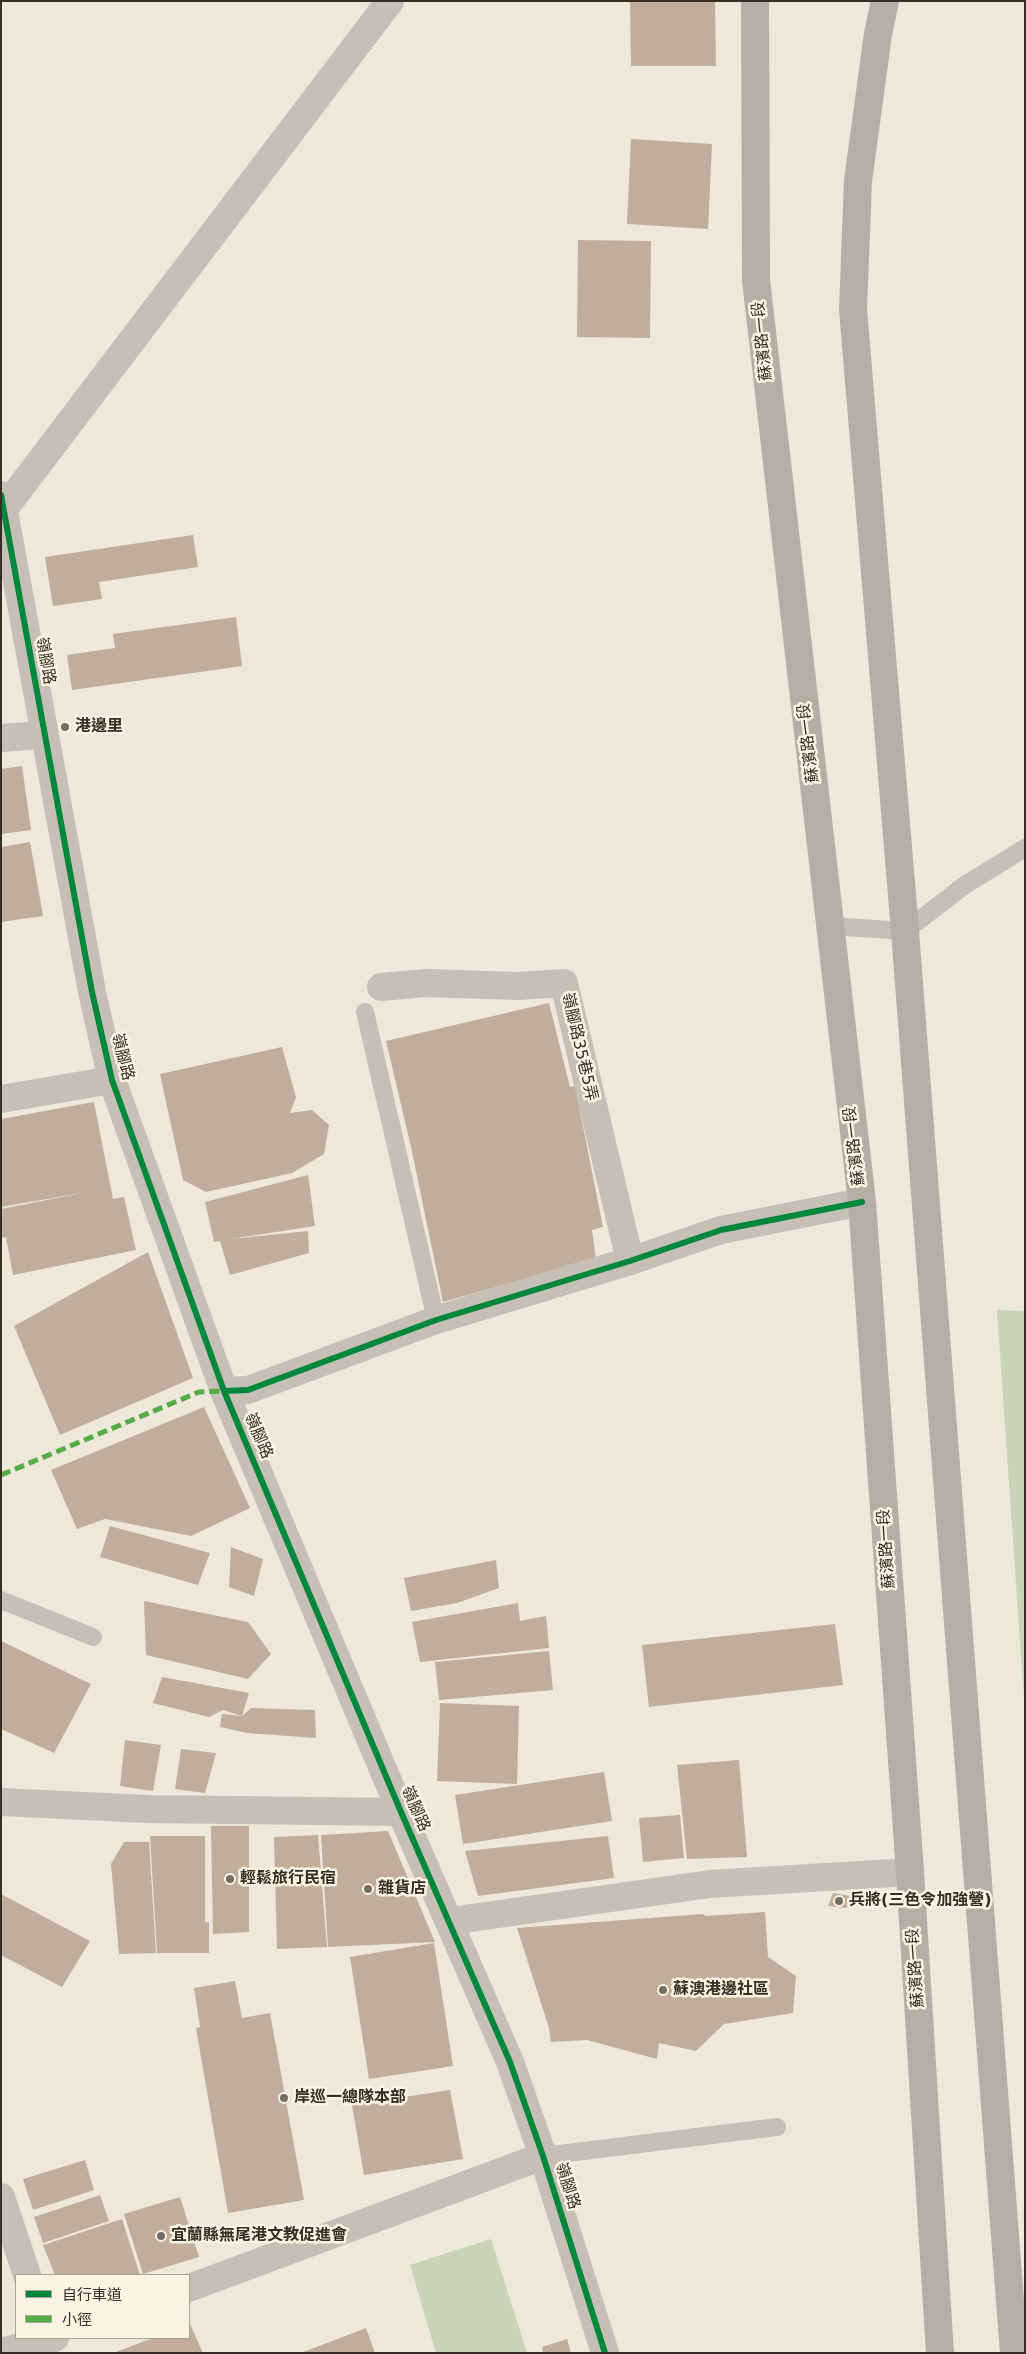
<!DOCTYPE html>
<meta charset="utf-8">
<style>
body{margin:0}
#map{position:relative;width:1026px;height:2354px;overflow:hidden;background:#ede7dc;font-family:"DejaVu Sans","Noto Sans TC",sans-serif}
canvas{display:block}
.frame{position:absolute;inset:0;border:2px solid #362d25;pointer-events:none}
.legend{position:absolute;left:15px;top:2274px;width:175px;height:65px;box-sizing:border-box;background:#fbf4e2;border:1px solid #aca496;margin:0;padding:6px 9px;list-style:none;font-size:15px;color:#362d25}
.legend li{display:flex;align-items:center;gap:10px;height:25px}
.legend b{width:25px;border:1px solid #aca496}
</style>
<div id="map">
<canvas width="1026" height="2354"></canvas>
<div class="frame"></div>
<ul class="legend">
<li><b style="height:6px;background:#00873e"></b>自行車道</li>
<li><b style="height:6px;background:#55ab44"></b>小徑</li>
</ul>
</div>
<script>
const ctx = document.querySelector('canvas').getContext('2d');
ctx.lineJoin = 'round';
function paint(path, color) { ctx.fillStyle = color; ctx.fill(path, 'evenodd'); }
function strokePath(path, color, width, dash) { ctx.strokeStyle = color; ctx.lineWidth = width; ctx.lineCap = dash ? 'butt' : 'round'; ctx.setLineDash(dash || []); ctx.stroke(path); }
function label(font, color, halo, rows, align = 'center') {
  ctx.font = font + ' "DejaVu Sans","Noto Sans TC",sans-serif'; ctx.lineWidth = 5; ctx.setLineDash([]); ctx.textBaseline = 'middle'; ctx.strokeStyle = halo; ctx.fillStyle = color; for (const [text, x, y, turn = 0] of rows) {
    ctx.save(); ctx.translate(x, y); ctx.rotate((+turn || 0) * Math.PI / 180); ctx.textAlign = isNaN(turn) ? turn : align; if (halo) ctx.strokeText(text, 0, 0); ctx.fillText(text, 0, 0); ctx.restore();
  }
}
paint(new Path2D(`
 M997,1310L1025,1311V1713Z
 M491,2239L527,2353H436L410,2265Z`), '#c9d3b5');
paint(new Path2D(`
 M630,1H715L716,66H631Z
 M631,139L712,144L708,229L627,224Z
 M578,240L651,241L650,338L577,337Z
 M193,535L198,567L99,582L102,599L53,606L45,557Z
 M236,617L242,666L72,690L67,655L115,648L113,634Z
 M22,766L31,830L1,834V769Z
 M30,842L43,916L1,922V847Z
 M549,1003L570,1087L575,1086L603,1227L592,1230L596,1259L443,1302L411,1147L386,1041Z
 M282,1047L296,1097L290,1113L312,1110L329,1125L324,1154L292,1173L206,1192L183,1180L160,1074Z
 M94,1102L113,1199L124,1197L136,1250L13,1275L6,1237L1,1238V1209L82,1193L1,1207V1119Z
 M308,1175L315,1226L231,1239L308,1231L309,1253L230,1275L220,1241L214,1242L205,1202Z
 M148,1252L193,1378L60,1435L14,1326Z
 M204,1407L250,1508L191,1536L105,1519L77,1529L51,1470Z
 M110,1526L210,1553L198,1585L100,1557Z
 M231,1547L263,1559L254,1596L229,1587Z
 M496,1560L499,1588L457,1603L411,1611L404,1578Z
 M144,1601L248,1622L271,1654L248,1679L146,1655Z
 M518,1603L520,1621L546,1616L549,1648L420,1662L412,1622Z
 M835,1624L843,1685L649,1707L642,1645Z
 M1,1641L91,1684L54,1753L1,1729Z
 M549,1651L553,1690L439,1700L435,1662Z
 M162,1677L249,1693L242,1716L223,1710L209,1717L153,1703Z
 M440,1703L519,1706L517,1784L437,1781Z
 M251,1708L315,1710L316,1738L247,1733L220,1727L222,1714L242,1716Z
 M125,1740L161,1745L153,1791L120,1786Z
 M181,1749L216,1753L205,1793L175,1789Z
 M739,1760L747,1857L687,1859L677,1765Z
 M604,1772L612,1821L463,1844L455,1795Z
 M680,1815L684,1858L643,1862L639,1818Z
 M211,1826H249V1932L213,1934Z
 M388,1831L435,1942L328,1947L321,1835Z
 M318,1835L327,1947L277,1949L274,1837Z
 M150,1836H205V1922H209V1953H157Z
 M608,1836L614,1878L478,1896L465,1851Z
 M124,1842H149L156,1953L119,1954L111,1864Z
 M833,1893L850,1896L847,1908L828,1906Z
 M1,1894L90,1941L62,1987L1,1955Z
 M765,1912L768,1957L796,1976L793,2013L724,2024L696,2051L659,2043L657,2059L587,2040L551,2042L549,2028L517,1928L703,1914L706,1916Z
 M434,1943L453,2066L369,2079L350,1957Z
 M235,1981L242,2018L270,2013L304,2200L228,2213L196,2028L200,2027L194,1988Z
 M450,2090L463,2159L364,2175L352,2105Z
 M85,2160L94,2190L33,2210L23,2179Z
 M100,2195L109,2221L43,2243L34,2217Z
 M180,2197L199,2257L143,2274L124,2214Z
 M122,2219L140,2275H55L43,2245Z
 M190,2324L203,2353H113L153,2338H189Z
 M366,2328L375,2353H301Z
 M567,2339L571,2353H543L542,2347Z`), '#c2ad9c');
strokePath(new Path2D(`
 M830,926L905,931L965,885L1025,848
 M365,1012L436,1320
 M1,1600L93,1637
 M543,2156L777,2127`), '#c5bfb6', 18);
strokePath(new Path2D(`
 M4,509L390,1
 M1,738L44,735
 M381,987L426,983L518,986L564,983L630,1261
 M1,1099L112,1080
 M224,1391L248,1390L436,1320L630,1261L721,1230L862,1202
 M1,1802L148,1809L401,1812
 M450,1921L710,1884L910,1872
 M1,2197L27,2275
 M189,2288L543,2156
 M1,2352L55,2338`), '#c5bfb6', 28);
strokePath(new Path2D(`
 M1,495L92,992L112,1080L224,1391L401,1812L510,2062L543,2156L605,2353`), '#c5bfb6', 28);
strokePath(new Path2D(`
 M755,1L756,280L862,1202L910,1872L940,2353
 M885,1L878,34L858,181L853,309L905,931L1014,2353`), '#b4aea5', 28);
strokePath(new Path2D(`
 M1,1475L199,1392L224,1391`), '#55ab44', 5, [10, 5]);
strokePath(new Path2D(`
 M1,495L92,992L112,1080L224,1391L401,1812L510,2062L543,2156L605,2353
 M224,1391L248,1390L436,1320L630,1261L721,1230L862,1202`), '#00873e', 6);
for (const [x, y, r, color] of [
 [65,727,5,"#766e65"],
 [230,1879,5,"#766e65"],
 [368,1889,5,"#766e65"],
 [839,1901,5,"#766e65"],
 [663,1990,5,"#766e65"],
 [284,2098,5,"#766e65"],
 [161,2236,5,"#766e65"]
]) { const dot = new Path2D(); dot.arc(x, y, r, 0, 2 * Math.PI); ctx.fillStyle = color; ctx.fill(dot); strokePath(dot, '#fbf4e2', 2); }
label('16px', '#362d25', '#fbf4e2', [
 ["蘇濱路一段",763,341,-96],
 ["嶺腳路",45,661,80],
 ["蘇濱路一段",809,743,-97],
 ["嶺腳路35巷5弄",579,1047,77],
 ["嶺腳路",122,1057,76],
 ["蘇濱路一段",855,1146,-97],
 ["嶺腳路",258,1436,67],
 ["蘇濱路一段",887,1549,-94],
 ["嶺腳路",415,1809,66],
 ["蘇濱路一段",916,1968,-94],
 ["嶺腳路",567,2186,72]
]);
label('bold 16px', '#362d25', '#fbf4e2', [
 ["港邊里",75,727],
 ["輕鬆旅行民宿",240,1879],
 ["雜貨店",378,1889],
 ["兵將(三色令加強營)",849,1901],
 ["蘇澳港邊社區",673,1990],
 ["岸巡一總隊本部",294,2098],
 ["宜蘭縣無尾港文教促進會",171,2236]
], 'left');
</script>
